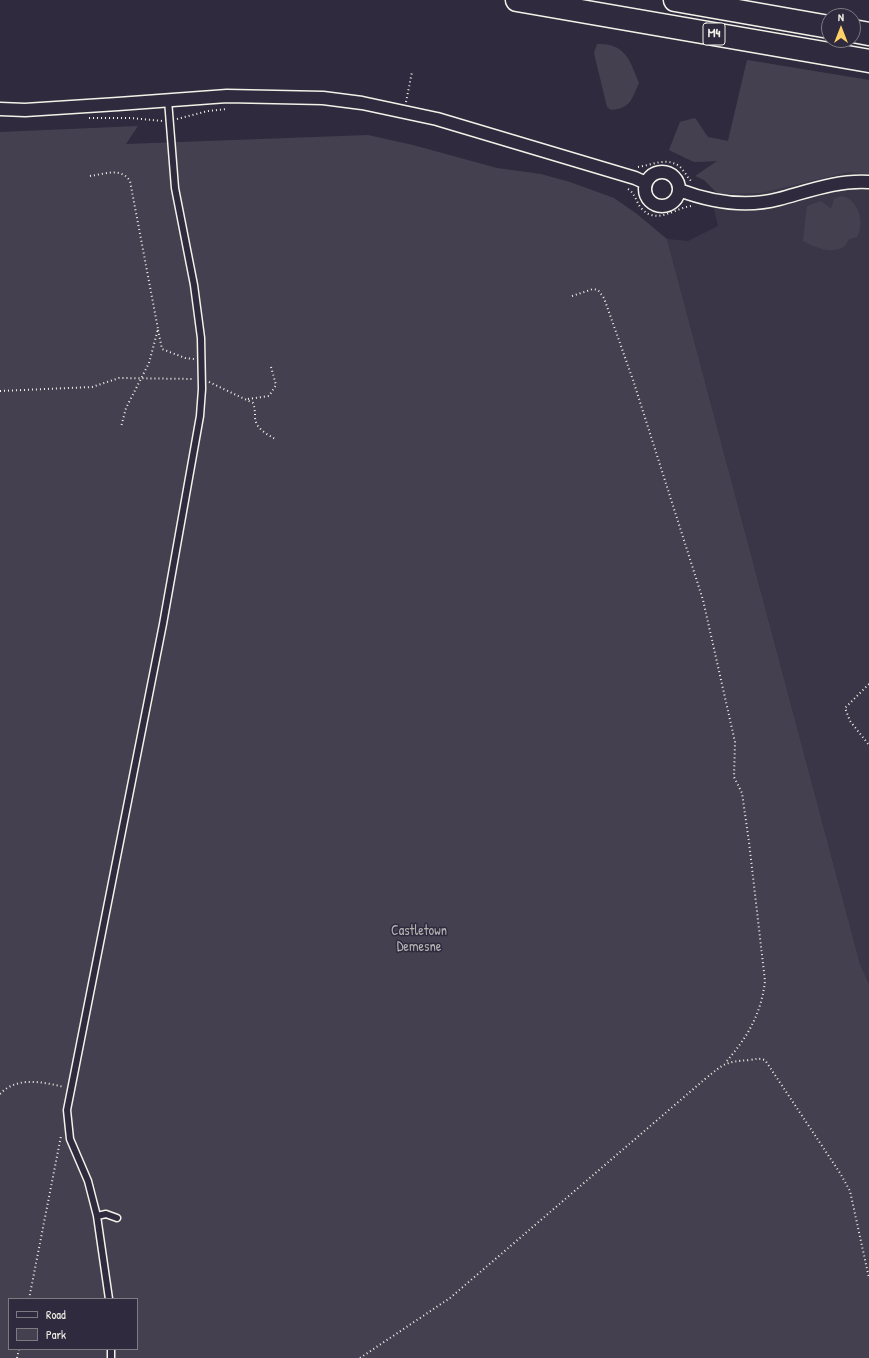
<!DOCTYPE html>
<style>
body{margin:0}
#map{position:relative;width:869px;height:1358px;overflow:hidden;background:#2f2a3d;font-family:"Patrick Hand",sans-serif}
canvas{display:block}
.legend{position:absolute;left:8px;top:1298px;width:130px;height:52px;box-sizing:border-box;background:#2f2a3d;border:1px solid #7e7a81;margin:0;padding:5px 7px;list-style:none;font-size:12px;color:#f4f1e8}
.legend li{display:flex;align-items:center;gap:8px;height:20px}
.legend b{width:20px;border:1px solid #7e7a81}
.north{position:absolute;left:821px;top:8px;width:40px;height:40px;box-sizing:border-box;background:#2f2a3d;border:1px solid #7e7a81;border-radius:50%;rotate:0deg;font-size:11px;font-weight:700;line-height:16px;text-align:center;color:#f4f1e8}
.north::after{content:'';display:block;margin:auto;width:14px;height:18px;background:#ffd166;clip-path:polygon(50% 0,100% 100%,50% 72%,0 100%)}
</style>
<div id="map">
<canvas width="869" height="1358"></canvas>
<ul class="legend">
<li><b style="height:5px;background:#2f2a3d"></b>Road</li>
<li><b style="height:11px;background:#454050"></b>Park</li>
</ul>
<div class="north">N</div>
</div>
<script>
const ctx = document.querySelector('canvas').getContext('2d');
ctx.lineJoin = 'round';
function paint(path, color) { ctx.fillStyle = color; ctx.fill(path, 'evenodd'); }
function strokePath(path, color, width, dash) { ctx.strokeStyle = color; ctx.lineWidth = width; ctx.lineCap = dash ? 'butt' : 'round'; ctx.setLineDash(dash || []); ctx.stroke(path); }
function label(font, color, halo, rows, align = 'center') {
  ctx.font = font + ' "Patrick Hand",sans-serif'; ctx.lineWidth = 3; ctx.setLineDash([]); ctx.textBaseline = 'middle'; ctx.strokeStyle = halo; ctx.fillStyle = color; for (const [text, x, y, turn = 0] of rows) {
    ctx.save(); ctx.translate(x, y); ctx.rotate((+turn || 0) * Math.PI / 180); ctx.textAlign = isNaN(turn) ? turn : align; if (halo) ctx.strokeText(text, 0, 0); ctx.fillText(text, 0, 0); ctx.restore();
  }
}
paint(new Path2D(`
 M747,60L869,80V984L860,964L667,239L688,241L718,226L714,210L718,194V161L694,162L669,150L680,122L695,118L708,137L728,141Z`), '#3b3647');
paint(new Path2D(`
 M597,44C626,43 630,61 639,83C631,100 631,108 611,110L607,107L594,53Z
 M747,60L869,80V174L848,172L761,193L718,194L704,180L695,176L717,161L694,162L669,150L680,122L695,118L708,137L728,141Z
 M138,126L126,144L368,135L413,145L497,168L541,174L570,182L614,198L637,214L667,239L860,964L869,984V1358H0V132ZM9,1299H137V1349H9Z
 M841,196C859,198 865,224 857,237L849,239L845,246C831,255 817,248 803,241L807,206L821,201L831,209L834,199Z`), '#454050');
const service = new Path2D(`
 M97,1216L106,1214L117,1218
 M109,1299L97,1216L88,1181L70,1139L67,1110L163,624L200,416L202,389L201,338L194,285L175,188L168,100
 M111,1349V1358`);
const minor = new Path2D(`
 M0,109L25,110L118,104L227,96L323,98L362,103L437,119L635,178L646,183
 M645 189a17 17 0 1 1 34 0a17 17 0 1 1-34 0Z
 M679,190C711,202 745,208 779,199C809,191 837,180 869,182`);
const motorway = new Path2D(`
 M517,0L869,61
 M675,0L829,27
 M853,31L869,34`);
strokePath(service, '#f4f1e8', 9);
strokePath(minor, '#f4f1e8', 15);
strokePath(motorway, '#f4f1e8', 25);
strokePath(new Path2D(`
 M406,102L412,72
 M89,118H131L163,121
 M177,119L208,111L227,109
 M638,167C652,165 666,157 679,166C684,170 687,177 691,181
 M90,176C105,174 121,167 130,181L158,329L149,363L126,408L121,427
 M628,189C636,194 636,203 642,209C657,225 675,208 691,206
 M572,296L593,289L598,290L604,298L633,380L703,600L735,742L734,777L742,793L749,842L765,981C761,1015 747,1038 725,1063
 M158,330L162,349L185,358L194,359
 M209,382L253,403C255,408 255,413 255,418C256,429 267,434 275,439
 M0,391L92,387L119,378L193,379
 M248,399L269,396L276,385L271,367
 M869,684L845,708L850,721L869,745
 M0,1094C17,1076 43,1082 64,1087
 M29,1299L61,1136
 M17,1358L19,1349
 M360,1358L450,1298L705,1079C725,1063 724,1062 750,1060C756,1059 759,1058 765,1060L840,1173L850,1191L869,1278`), '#f4f1e8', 2, [1, 3]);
strokePath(service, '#2f2a3d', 6);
strokePath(minor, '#2f2a3d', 12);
strokePath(motorway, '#2f2a3d', 22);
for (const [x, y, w] of [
 [714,34,22]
]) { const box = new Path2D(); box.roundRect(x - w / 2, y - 11, w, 22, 3); ctx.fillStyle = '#2f2a3d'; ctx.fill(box); strokePath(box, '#f4f1e8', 1); }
label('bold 13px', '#f4f1e8', null, [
 ["M4",714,34]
]);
label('14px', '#b7b3b3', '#2f2a3d', [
 ["Castletown",419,931],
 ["Demesne",419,947]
]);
</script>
